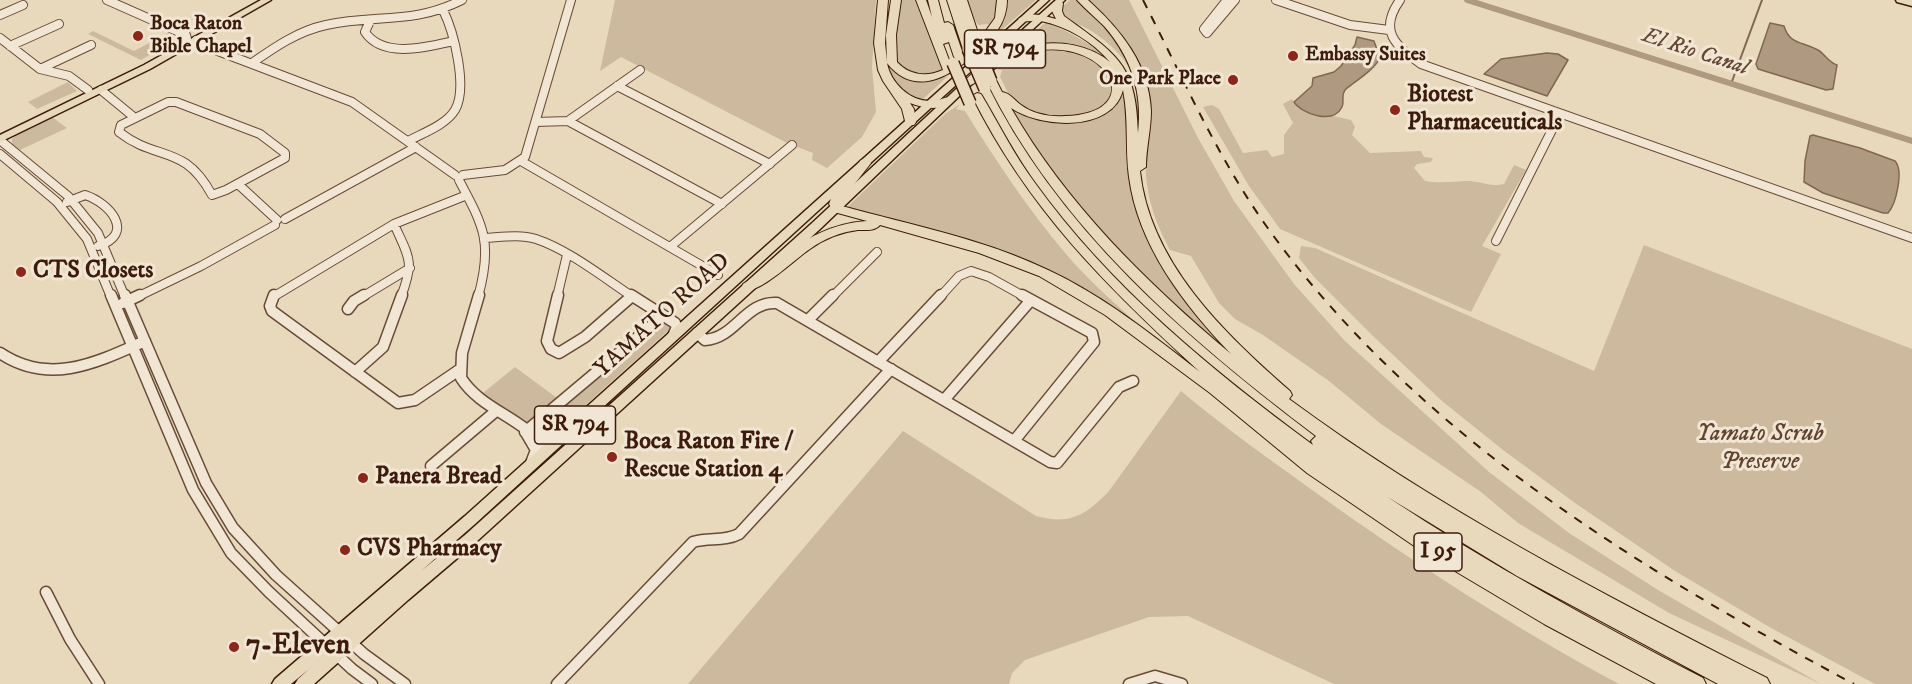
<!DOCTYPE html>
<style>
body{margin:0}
canvas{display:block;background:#e9d9bc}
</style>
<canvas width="1912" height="684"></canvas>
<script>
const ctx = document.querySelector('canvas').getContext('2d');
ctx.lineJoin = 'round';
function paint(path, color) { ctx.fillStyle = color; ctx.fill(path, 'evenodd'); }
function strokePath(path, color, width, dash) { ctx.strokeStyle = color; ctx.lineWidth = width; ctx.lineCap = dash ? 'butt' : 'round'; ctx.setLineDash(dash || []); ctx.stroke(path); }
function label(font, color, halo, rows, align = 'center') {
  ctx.font = font + ' "IM FELL DW Pica",serif'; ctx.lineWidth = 6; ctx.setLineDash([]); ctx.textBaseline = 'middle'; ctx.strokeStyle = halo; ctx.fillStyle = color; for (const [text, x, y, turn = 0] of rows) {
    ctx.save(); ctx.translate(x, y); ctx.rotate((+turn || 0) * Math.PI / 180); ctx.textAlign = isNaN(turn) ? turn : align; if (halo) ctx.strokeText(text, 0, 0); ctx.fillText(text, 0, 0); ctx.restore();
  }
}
paint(new Path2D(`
 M615,0H876L872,67L876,112L862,137L827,168L812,160L813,153L787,143L621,57L600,71Z
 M899,0H915L943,69C927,80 909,73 895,63L894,38Z
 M967,0H999L996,21L985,33L988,24L978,25L971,14Z
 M1005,0H1036L990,40L989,39Z
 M1070,0H1077C1127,42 1149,82 1139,149C1134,137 1135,109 1137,94C1140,70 1111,44 1093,32C1084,26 1073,23 1064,17L1062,7Z
 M1085,0H1129L1198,138L1234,201L1294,284L1345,341L1489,472L1569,533L1658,590L1821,684L1669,613L1518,523L1481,492L1381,424L1329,381L1263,335L1235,319L1219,303L1191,256L1170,250C1153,218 1146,195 1145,158C1145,130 1152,99 1142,71C1132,42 1108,20 1085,0Z
 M1046,22C1071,33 1095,45 1115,65C1133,85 1127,125 1128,149C1129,169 1131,189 1137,208C1156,268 1199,320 1244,363L1241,365C1153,290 1067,209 1008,107L1011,106C1066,146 1162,101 1105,60C1094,52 1080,48 1066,46C1047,44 1029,51 1012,52Z
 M93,31L134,51L168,33L177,39L141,60L88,34Z
 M1045,49L1083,54L1104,66L1115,88C1110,96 1106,104 1097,109C1075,123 1033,120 1014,101C1008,95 1004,84 1000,77L1002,70H997L1015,55Z
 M888,65L897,72L936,79L948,76L922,100C906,92 891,85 888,65Z
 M68,82L77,91L37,109L28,102Z
 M1292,99L1298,108L1351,120L1355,127L1352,135L1370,153L1421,151L1424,157L1433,158L1431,162L1417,164L1414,168L1425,181C1441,184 1454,181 1470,181C1482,182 1491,187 1504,184L1514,165L1526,170L1482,246L1501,254L1471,312L1280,229L1249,186L1203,107L1212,105L1219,109L1243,153L1267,150L1272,157L1284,154V135L1293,123L1283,104Z
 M960,104L956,109L965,111C996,161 1028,209 1066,254C1087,279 1112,300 1135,322L1132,324L1039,268L844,210L945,114Z
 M52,117L67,128L20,150L12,144V139L16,135Z
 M1644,245L1912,349V684H1875L1771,628L1675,571L1575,503L1503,450L1442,401L1374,337L1314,277L1299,258L1301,246L1315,248L1594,371Z
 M652,316L671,328L549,438C524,434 501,408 483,393L515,367L557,398Z
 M1181,391C1225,428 1272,461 1319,495C1417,565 1513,627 1619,684H1334L1188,616L1149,617L1025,660L1012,673L1009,684H688L903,431L1036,516C1070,525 1085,516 1109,491Z`), '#ccb99e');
const water = new Path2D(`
 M1770,23L1784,26C1790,45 1801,41 1818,50C1825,54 1828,62 1837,65L1833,89L1826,90L1758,69L1756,64Z
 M1357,37L1374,41L1380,58C1374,70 1357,80 1346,89C1340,95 1345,101 1342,107C1333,125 1302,114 1294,102L1312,86L1313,78L1334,72L1341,66L1355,45Z
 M1547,53L1558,54L1568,60L1547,96L1484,74L1501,59Z
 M1813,135L1860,148L1895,161C1904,171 1896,204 1888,213H1883L1823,193L1804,182L1805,161L1810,136Z`);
paint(water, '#af9980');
strokePath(water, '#816751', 1.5);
strokePath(new Path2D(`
 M1731,84L1762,0`), '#816751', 2);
strokePath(new Path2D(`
 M1467,0L1912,141`), '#af9980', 6);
const minorFar1 = new Path2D(`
 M107,0L186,35L187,39
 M1276,0L1350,25L1389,30
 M1400,0C1378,31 1395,45 1421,64L1912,238
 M0,15L23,5
 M370,21L365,32C383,59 427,47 454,41
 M1207,33L1235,0
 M1207,33L1204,29L1227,0
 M0,38L40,69L69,76L88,90
 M196,40L202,45L352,102L455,175
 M10,46L59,24
 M252,63C275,47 298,31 326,25C377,14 412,25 462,0
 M40,69L91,45
 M617,86L770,164
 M101,90L135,118
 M168,102H176L260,134L285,153V158L226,190L212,195C184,143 157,162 119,132L121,125Z
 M568,121L722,204
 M536,122L568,121L640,70
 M0,140L68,196L98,233L125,297
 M408,141C423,133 446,125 455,110C468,88 454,32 443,10
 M0,154L57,202L87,239L111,297
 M521,161L718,275
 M463,175L505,170L525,157L571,0
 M459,180C484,227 493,243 478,297
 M238,184L277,220
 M67,202L85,195C110,203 136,234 98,246
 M285,219L416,147
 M394,224C409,258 415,260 401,297
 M485,238C502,237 520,234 536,239C569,250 604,278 633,297
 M1496,241L1560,114
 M670,247L792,145
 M137,297L201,266L275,225
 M273,297L394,224L467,195
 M362,297L410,268
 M557,297L567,255
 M832,297L877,252
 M940,297L959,276L971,271L989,277L1025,297`);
const minor = new Path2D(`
 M111,295L193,490L231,553L269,592L352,669L372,684
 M125,295L206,483L233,528L276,575L364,654L405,684
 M274,295L270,306L272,311L398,403L415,400L459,370
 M479,295L462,353L461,378C482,411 526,418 546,451
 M558,295L547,341L551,349L559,353L585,337L632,296
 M631,295L675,323L677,327L673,336
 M123,303L140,295
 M348,309L354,301L364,295
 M808,320L833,295
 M697,333L705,340C736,338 745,301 777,303L1050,462L1057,463L1119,387L1133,381
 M0,353C49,386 96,363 145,341
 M878,362L941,295
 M355,372L383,347L402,295
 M944,400L1031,300
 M525,432L663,316
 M526,433L536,450L531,463
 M1014,441L1094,342L1092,333L1022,295
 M431,466L496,411
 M46,592L70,639L99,684
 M557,684L693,542C709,537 724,542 739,534L891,369
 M1129,684L1155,676L1182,684`);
const major = new Path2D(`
 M261,0H271L150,69L0,142V135L144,65Z
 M1040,0H1049L475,524L421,571L465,535L811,224L967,79H973V83L819,230L475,543L408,600L314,684H295L298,679L309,669L291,684H272L275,679L465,516Z
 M1056,0H1065L988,70H982V66Z
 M1896,0H1912V6L1897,2Z`);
const highway = new Path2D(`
 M878,0H888L885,43L887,62L886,35L891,0H901L896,35L897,62C910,76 927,77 943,70L916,0H926L932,17L928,0H938L944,23L948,22L953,25L963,54L966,52L963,49L947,0H957L958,4L957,0H967L980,39L995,18L997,0H1007C1007,24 992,39 975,54C950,77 914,98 887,63C891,83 909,101 931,101C937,101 943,98 949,97L954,100C942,111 925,109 910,103L914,109L916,122L914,125H906L902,109L883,81L878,70L874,43ZM949,42L954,57L957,60L951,65L943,44Z
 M1058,0L1063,3L1062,11L1064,16C1117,55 1136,63 1138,133C1143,92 1131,57 1104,26C1095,17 1085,9 1077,0H1088C1121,30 1149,64 1151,111C1151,130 1146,148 1146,167L1140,171C1150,263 1224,333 1290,391L1292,395L1289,399C1438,509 1602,594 1767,678L1770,684H1718L1517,576L1386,496C1488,564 1595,622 1703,678L1706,684H1656L1544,624L1423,552L1307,473L1210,393L1105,315L1039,276L979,253L880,225C875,231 866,230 858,230C841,232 825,238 810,249C796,258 759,295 743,290L742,287L743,284C788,257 810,225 867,221L834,212L829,204L832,196L861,160L865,159L871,163L842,200V206C911,225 984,239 1048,270C1104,296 1152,335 1200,372C1108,288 1028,209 972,96L977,93L981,94C999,124 1014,155 1035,183C1109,286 1211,370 1313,445L1311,441L1316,436C1188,339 1059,229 987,82L992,79L996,80L1002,92C1010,93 1014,100 1021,105C1033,114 1049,117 1065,116C1155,113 1102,27 1020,55C1002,61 988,74 973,84L969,85L964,82C998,44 1068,28 1110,62C1092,41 1068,27 1041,21C1033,19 1025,24 1018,19C1030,11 1043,15 1056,19L1052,11L1053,3ZM1123,90C1129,119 1125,149 1129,177C1138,246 1185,306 1231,354C1147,283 1066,204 1011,108C1040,128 1112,133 1123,90Z`);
strokePath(minorFar1, '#684b37', 10);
strokePath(minor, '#684b37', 13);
strokePath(major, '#3d1c0b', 3);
strokePath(highway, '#3d1c0b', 2);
strokePath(minorFar1, '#f1e6d3', 8);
strokePath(minor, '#f1e6d3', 10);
paint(major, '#e9d9bc');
paint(highway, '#e9d9bc');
strokePath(new Path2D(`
 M1143,0C1182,76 1217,157 1267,227C1414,432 1635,567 1854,684`), '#3d1c0b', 2, [9, 9]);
const highwayBridge = new Path2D(`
 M976,44L991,81
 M968,49L985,89
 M953,63L970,103`);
strokePath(highwayBridge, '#3d1c0b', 14, []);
strokePath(highwayBridge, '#e9d9bc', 11);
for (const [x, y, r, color] of [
 [138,36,6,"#8f2418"],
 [1293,56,6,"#8f2418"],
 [1233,80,6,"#8f2418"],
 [1395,110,6,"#8f2418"],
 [21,272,6,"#8f2418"],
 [612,457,6,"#8f2418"],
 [363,478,6,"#8f2418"],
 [345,550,6,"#8f2418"],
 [234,647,6,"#8f2418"]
]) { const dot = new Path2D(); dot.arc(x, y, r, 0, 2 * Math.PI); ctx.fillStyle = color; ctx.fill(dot); strokePath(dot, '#f1e6d3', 2); }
label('bold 20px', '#3d1c0b', '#f1e6d3', [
 ["Boca Raton",150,25],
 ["Bible Chapel",150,48],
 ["Embassy Suites",1305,56],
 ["One Park Place",1221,80,"right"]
], 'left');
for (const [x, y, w] of [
 [1005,49,81],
 [575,425,81],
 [1438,552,48]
]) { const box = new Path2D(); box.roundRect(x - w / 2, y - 19, w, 38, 4.5); ctx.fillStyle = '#f1e6d3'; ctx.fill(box); strokePath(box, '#3d1c0b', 1.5); }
label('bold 22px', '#3d1c0b', null, [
 ["SR 794",1005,49],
 ["SR 794",575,425],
 ["I 95",1438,552]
]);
label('italic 22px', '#654834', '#f1e6d3', [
 ["El Rio Canal",1695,53,18]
]);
label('bold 24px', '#3d1c0b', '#f1e6d3', [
 ["Biotest",1407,96],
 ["Pharmaceuticals",1407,124],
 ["CTS Closets",33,272],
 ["Boca Raton Fire /",624,443],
 ["Rescue Station 4",624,471],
 ["Panera Bread",375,478],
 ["CVS Pharmacy",357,550]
], 'left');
label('24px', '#3d1c0b', '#f1e6d3', [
 ["YAMATO ROAD",663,316,-42]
]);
label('italic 24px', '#614330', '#f1e6d3', [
 ["Yamato Scrub",1760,435],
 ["Preserve",1760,463]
]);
label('bold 28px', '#3d1c0b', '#f1e6d3', [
 ["7-Eleven",246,647]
], 'left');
</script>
